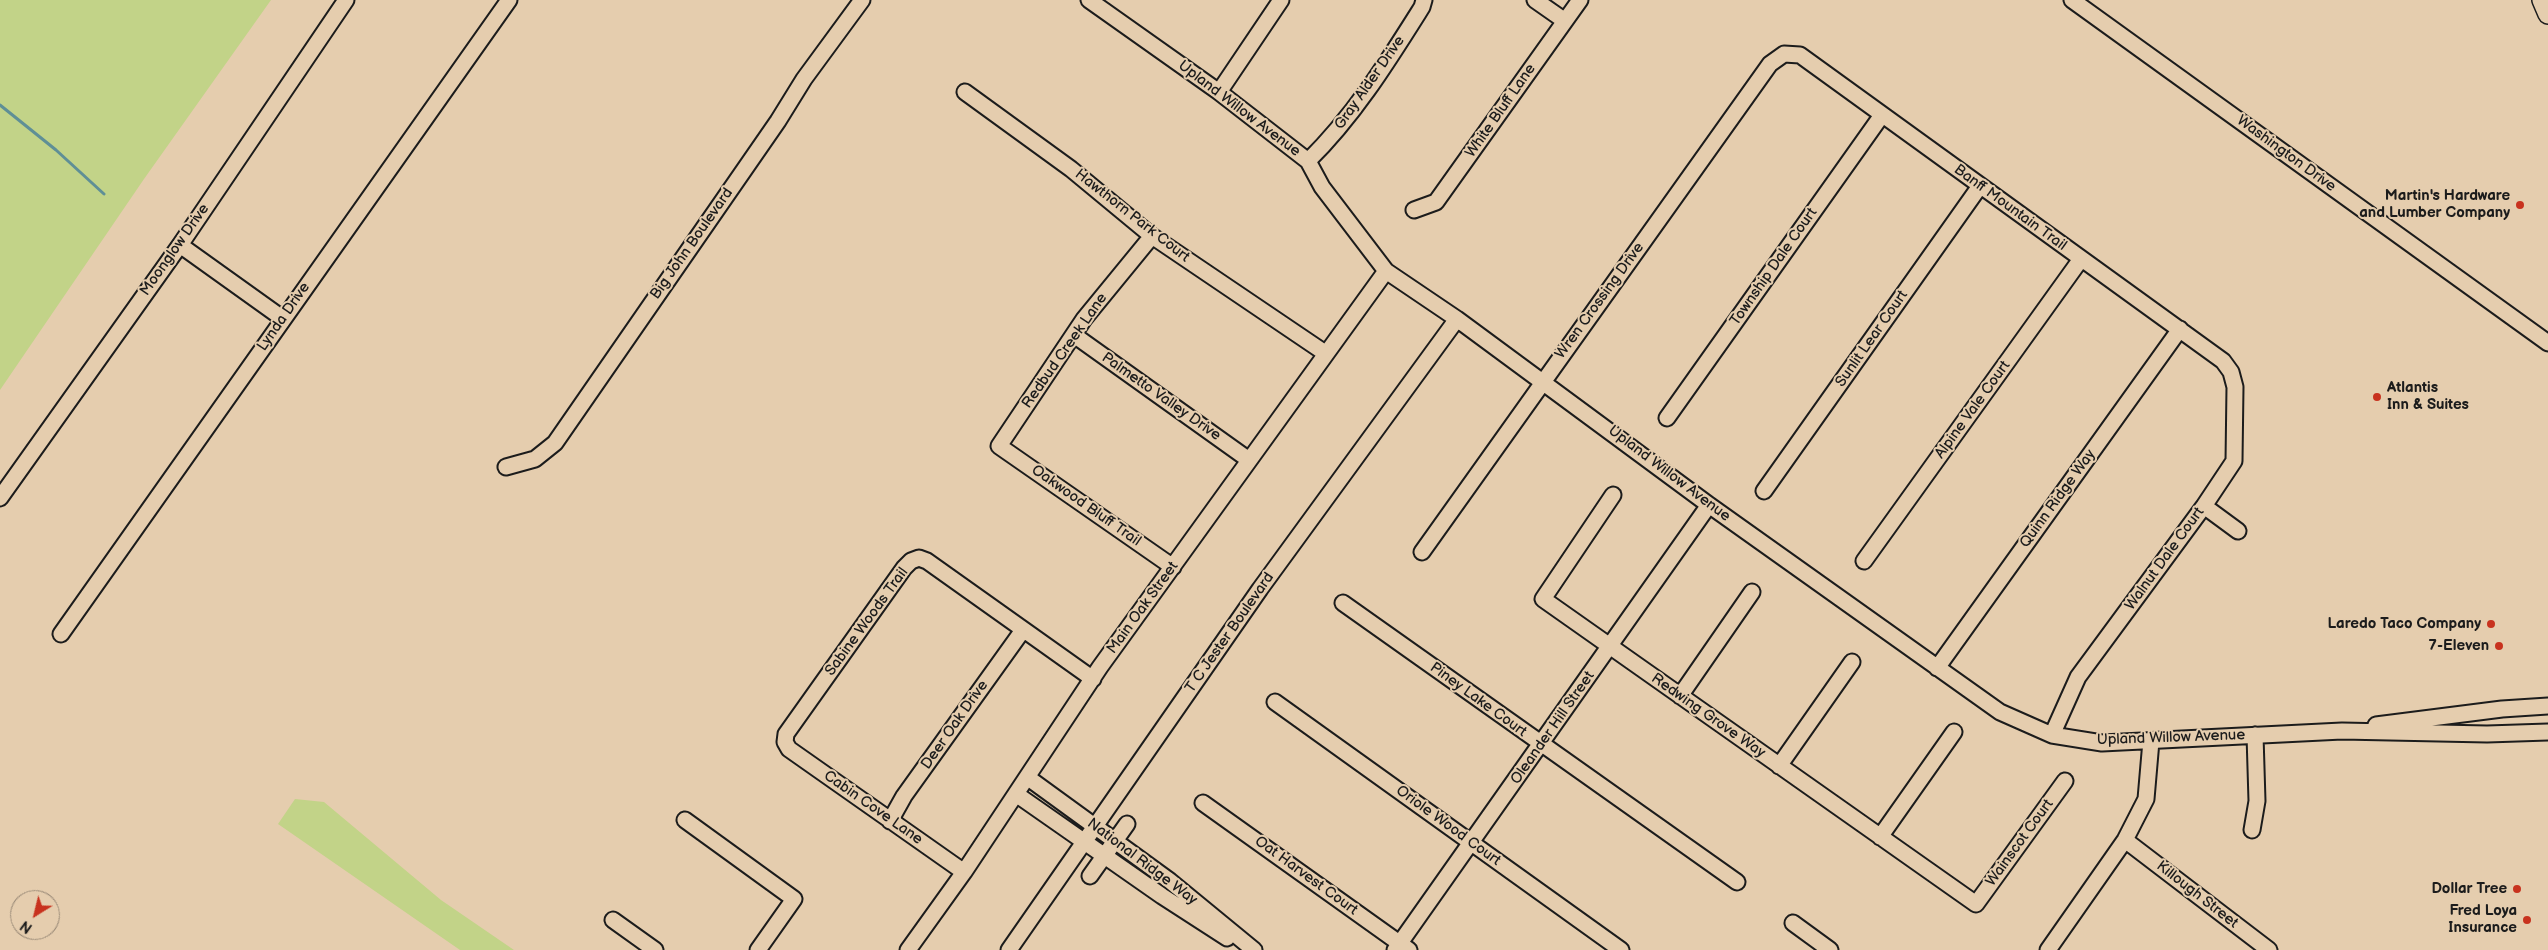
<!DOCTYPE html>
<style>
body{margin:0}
#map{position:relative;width:2548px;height:950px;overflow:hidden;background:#e5cdae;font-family:"Balsamiq Sans",sans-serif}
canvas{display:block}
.north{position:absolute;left:10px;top:890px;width:50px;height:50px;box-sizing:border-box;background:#e5cdae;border:1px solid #958674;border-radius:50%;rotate:216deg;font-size:14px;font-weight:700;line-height:20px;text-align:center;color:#1c1c1c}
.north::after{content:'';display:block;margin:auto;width:18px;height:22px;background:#c8321e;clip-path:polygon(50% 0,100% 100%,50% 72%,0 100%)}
</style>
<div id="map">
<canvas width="2548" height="950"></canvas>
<div class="north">N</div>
</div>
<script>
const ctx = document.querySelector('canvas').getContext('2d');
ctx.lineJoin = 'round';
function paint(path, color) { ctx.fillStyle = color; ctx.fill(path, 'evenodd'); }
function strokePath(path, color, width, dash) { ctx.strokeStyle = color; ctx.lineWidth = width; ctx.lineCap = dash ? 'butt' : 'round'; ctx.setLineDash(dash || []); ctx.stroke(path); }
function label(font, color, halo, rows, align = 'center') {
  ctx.font = font + ' "Balsamiq Sans",sans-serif'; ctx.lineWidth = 4; ctx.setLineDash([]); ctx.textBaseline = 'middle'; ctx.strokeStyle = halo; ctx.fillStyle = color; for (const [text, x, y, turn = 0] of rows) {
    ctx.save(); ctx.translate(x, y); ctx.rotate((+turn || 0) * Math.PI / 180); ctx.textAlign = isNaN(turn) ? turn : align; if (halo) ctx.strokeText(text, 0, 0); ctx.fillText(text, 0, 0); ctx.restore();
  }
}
paint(new Path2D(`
 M0,0H271L144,179L0,390Z
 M295,799L324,802L441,900L514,950H460L278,824Z`), '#c2d388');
strokePath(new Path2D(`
 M0,105L56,150L104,194`), '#5f8f96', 3);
const minor = new Path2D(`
 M1089,0L1219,92L1308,161L1322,187L1386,271L1457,319L1709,505L2000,712L2052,735L2102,743L2342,731L2487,734L2548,732
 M1535,0L1565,21
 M2072,0L2548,343
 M965,92L1071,169L1152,236L1325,353
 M1219,92L1281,0
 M1308,161C1354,116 1388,61 1422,7L1424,0
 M1414,210L1436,202L1580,0
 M1152,236L1084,319L999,446L1173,567
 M180,245L282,318
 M1074,335L1249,460
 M1667,418L1882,115
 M506,467L535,459L555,443L778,121L804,79L862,0
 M1764,491L1980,186
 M1613,495L1543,599L1976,904L2065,781
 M0,498L180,245L346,0
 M2204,506L2238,531
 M1422,552L1770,64L1784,54L1800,55L2223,361L2231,372L2235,387L2234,461L2204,506L2078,677L2052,735
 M1864,561L2081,259
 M1343,603L1737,882
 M61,634L509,0
 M1937,668L2180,329
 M1680,696L1752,592
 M1275,702L1621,950
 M2376,725L2502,709L2548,706
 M1779,766L1852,662
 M1027,777L1170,881L1254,950
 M1016,794L1162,896L1227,938
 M1203,803L1409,950
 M685,820L794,899L758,950
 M890,821L904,796L1023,630
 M2252,830L2257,801L2255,735
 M1880,837L1954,732
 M2125,840L2269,950
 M964,872L789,749L785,742L786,734L904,568L911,561L919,558L927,561L1093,679
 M1090,876L1127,824
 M613,920L655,950
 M1793,923L1830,950
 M908,950L964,872L1100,667L1386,271
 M1009,950L1260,589L1457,319
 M1395,950L1709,505
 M2048,950L2125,840L2146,799L2151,741`);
const major = new Path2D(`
 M2542,0L2548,14`);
strokePath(minor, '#1c1c1c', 19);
strokePath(major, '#1c1c1c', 22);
strokePath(minor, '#e5cdae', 15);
strokePath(major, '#e5cdae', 19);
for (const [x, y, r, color] of [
 [2520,205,5,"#c8321e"],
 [2377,397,5,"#c8321e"],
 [2491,624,5,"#c8321e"],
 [2499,646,5,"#c8321e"],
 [2517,889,5,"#c8321e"],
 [2527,920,5,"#c8321e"]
]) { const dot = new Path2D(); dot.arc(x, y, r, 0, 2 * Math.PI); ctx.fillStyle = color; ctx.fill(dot); strokePath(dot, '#e5cdae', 2); }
label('15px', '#1c1c1c', '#e5cdae', [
 ["Gray Alder Drive",1370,83,-55],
 ["Upland Willow Avenue",1239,109,37],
 ["White Bluff Lane",1501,111,-55],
 ["Washington Drive",2286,154,36],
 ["Banff Mountain Trail",2010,208,36],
 ["Hawthorn Park Court",1132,216,38],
 ["Big John Boulevard",692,244,-55],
 ["Moonglow Drive",175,250,-55],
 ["Township Dale Court",1774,267,-55],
 ["Wren Crossing Drive",1600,301,-54],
 ["Lynda Drive",284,317,-55],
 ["Sunlit Lear Court",1872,339,-55],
 ["Redbud Creek Lane",1065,351,-55],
 ["Palmetto Valley Drive",1161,397,35],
 ["Alpine Vale Court",1973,410,-54],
 ["Upland Willow Avenue",1669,474,37],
 ["Quinn Ridge Way",2058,499,-54],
 ["Oakwood Bluff Trail",1086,506,35],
 ["Walnut Dale Court",2165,559,-54],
 ["Main Oak Street",1143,608,-54],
 ["Sabine Woods Trail",867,622,-54],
 ["T C Jester Boulevard",1230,633,-55],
 ["Piney Lake Court",1478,700,36],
 ["Redwing Grove Way",1708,716,35],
 ["Deer Oak Drive",955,725,-55],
 ["Oleander Hill Street",1553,728,-55],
 ["Upland Willow Avenue",2171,738,-2],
 ["Cabin Cove Lane",873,808,35],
 ["Oriole Wood Court",1448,826,36],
 ["Wainscot Court",2020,843,-54],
 ["National Ridge Way",1142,862,37],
 ["Oat Harvest Court",1306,876,36],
 ["Killough Street",2197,895,38]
]);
label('bold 15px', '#1c1c1c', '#e5cdae', [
 ["Martin's Hardware",2510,196],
 ["and Lumber Company",2510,213],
 ["Atlantis",2387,388,"left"],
 ["Inn & Suites",2387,405,"left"],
 ["Laredo Taco Company",2481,624],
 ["7-Eleven",2489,646],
 ["Dollar Tree",2507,889],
 ["Fred Loya",2517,911],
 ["Insurance",2517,928]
], 'right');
</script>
